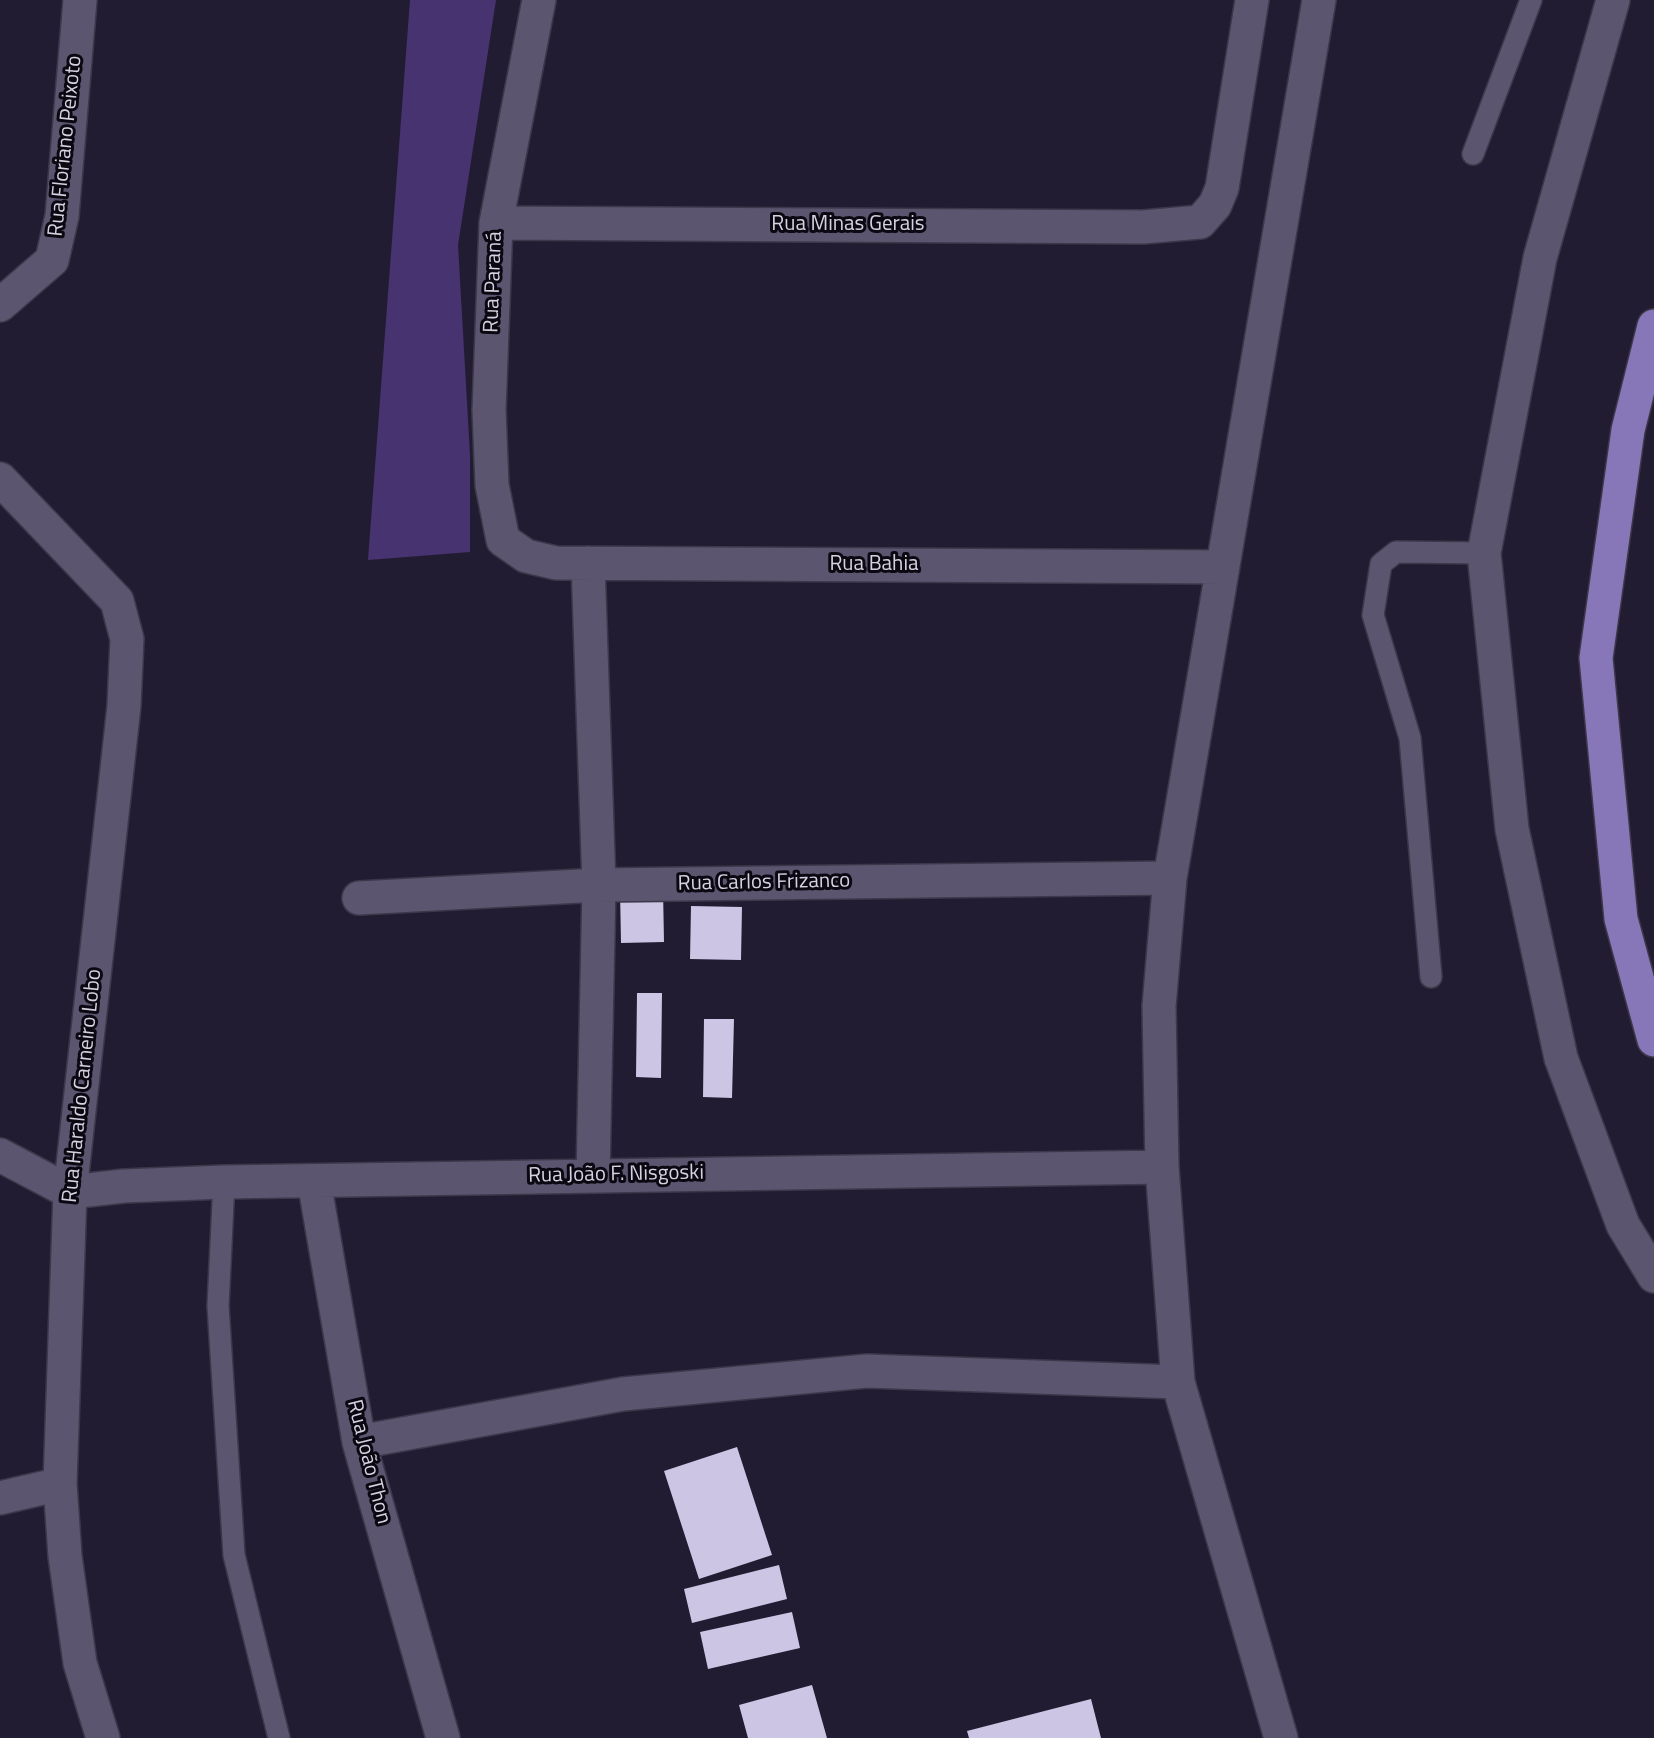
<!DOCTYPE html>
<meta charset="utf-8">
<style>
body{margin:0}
canvas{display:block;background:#221c32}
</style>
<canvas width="1654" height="1738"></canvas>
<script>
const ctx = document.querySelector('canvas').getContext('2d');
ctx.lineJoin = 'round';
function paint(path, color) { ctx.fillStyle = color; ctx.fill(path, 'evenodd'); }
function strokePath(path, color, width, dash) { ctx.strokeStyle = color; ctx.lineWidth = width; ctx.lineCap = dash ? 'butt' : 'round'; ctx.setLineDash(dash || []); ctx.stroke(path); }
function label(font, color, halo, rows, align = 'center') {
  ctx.font = font + ' "Titillium Web",sans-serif'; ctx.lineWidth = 6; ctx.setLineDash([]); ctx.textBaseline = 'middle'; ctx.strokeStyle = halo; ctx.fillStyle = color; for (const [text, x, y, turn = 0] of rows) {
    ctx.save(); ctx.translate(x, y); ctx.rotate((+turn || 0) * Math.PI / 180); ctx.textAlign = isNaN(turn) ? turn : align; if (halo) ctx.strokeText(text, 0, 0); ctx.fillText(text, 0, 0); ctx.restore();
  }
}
paint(new Path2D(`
 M410,0H496L458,245L470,455V552L368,560Z`), '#46336f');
paint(new Path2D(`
 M663,889L664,942L621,943L620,890Z
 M691,906L742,907L741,960L690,959Z
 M637,993H662L661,1078L636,1077Z
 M704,1019H734L732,1098L703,1097Z
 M737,1447L772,1555L699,1579L664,1471Z
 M779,1565L787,1599L692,1623L684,1589Z
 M792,1612L800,1648L708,1669L700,1632Z
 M812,1685L827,1738H748L739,1705Z
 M1091,1699L1101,1738H969L967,1731Z`), '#ccc5e4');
const lane = new Path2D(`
 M1473,154L1531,0
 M1431,977L1410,738L1373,615L1381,564L1396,552L1484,553
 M224,1182L218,1306L234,1555L279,1738`);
const street = new Path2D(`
 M539,0L496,223L489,410L492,485L503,540L526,556L556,563L1223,567
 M1613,0L1540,258L1484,553L1512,829L1561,1058L1623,1225L1654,1276
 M496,223L1143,227L1200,222L1215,205L1222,188L1252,0
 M0,305L52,260L62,216L80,0
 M0,479L117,601L127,639L124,706L70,1192L60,1484L65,1556L80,1663L103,1738
 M588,563L599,885L593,1176
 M359,898L599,885L1170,878
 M0,1155L70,1192L124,1186L224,1182L1162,1167
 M314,1181L359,1442L443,1738
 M359,1442L623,1394L867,1371L1178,1382
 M0,1498L60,1484
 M1281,1738L1178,1382L1162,1167L1159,1006L1170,878L1319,0`);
const highway = new Path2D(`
 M1654,326L1628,430L1596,658L1621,919L1654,1040`);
strokePath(lane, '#3c3749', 24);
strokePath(street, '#3c3749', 36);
strokePath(highway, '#3c3749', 36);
strokePath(lane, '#5b556f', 21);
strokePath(street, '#5b556f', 33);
strokePath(highway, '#8877b8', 33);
label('21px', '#d4d1e0', '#0b0812', [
 ["Rua Floriano Peixoto",66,146,-84],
 ["Rua Minas Gerais",848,225],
 ["Rua Paraná",494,282,-88],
 ["Rua Bahia",874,565],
 ["Rua Carlos Frizanco",764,883,-1],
 ["Rua Haraldo Carneiro Lobo",83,1086,-84],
 ["Rua João F. Nisgoski",616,1175,-1],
 ["Rua João Thon",368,1462,76]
]);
</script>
